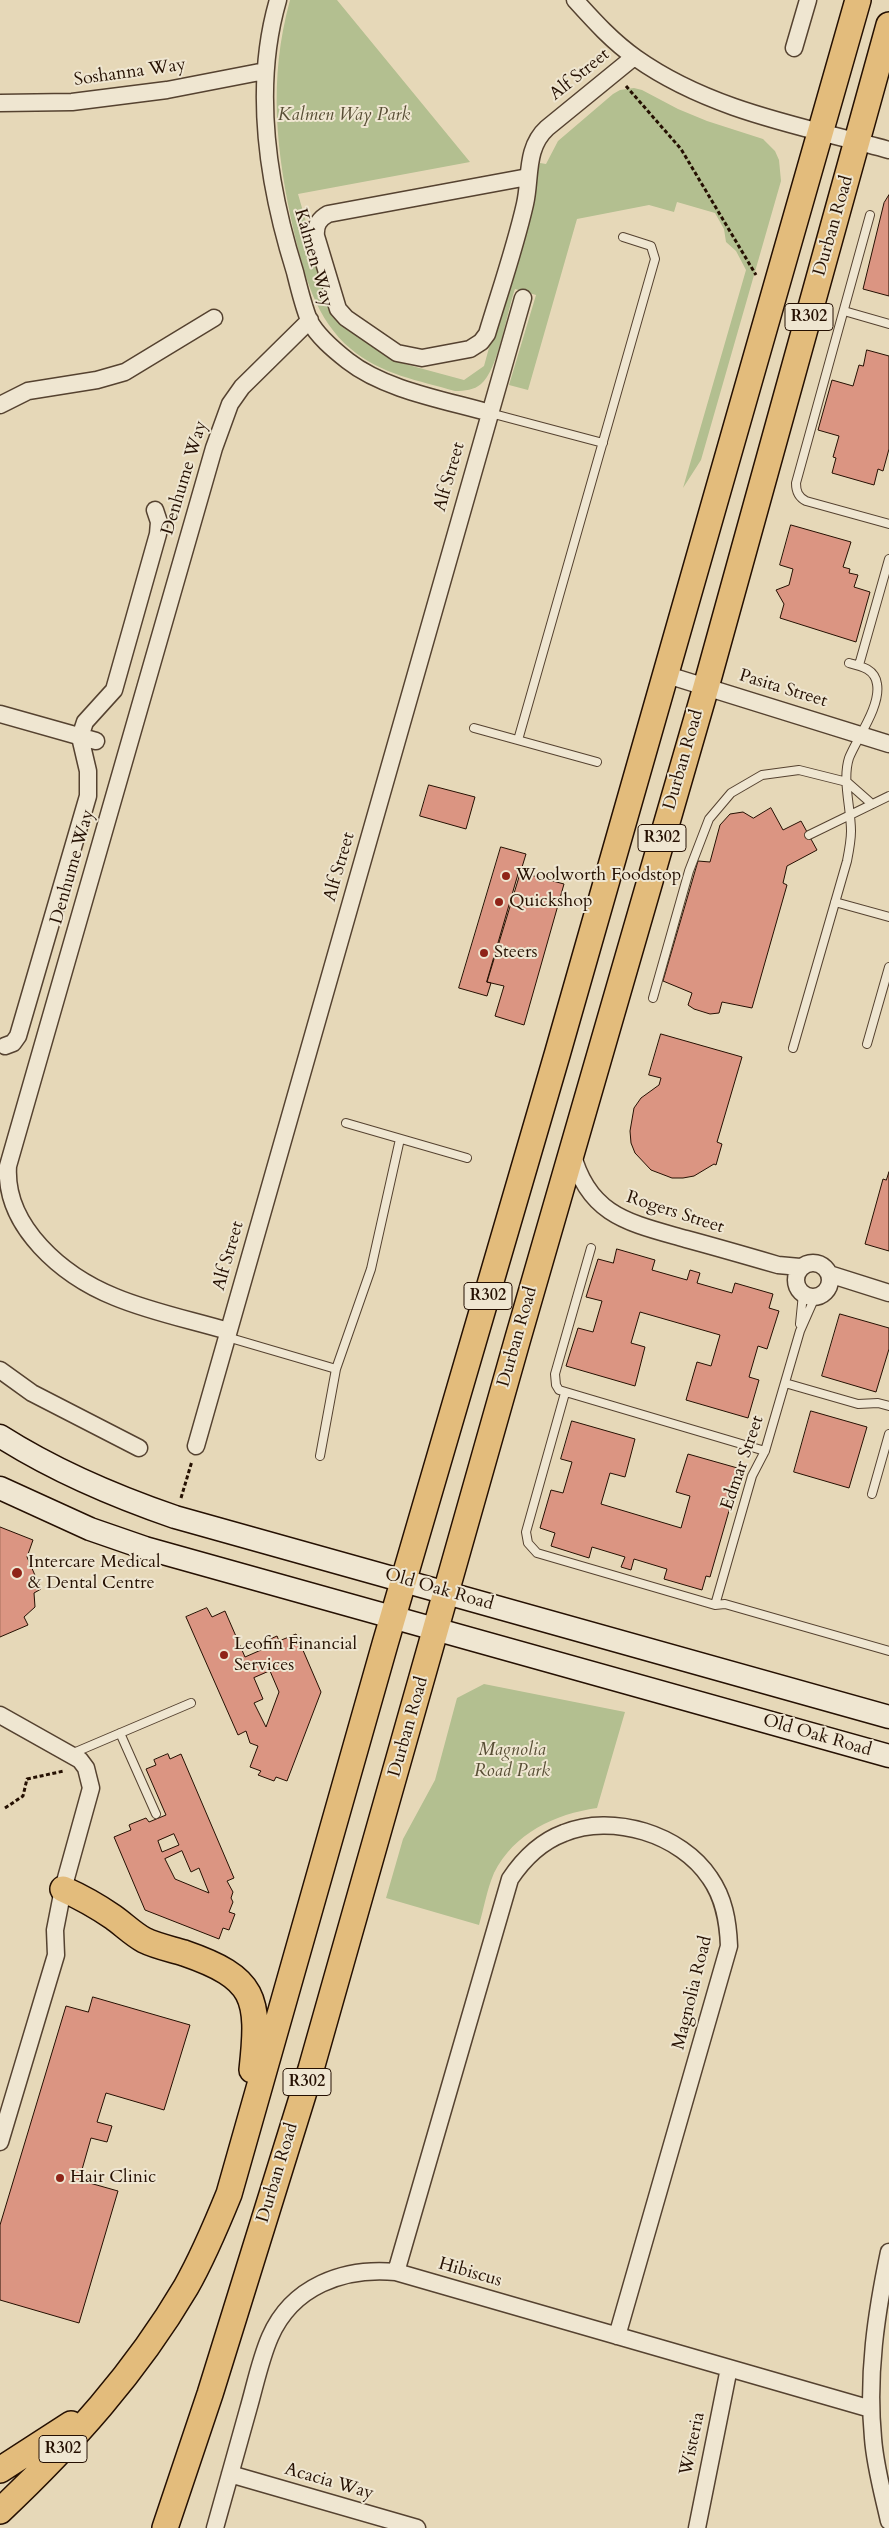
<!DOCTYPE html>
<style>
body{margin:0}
canvas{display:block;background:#e6d8b8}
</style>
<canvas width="889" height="2528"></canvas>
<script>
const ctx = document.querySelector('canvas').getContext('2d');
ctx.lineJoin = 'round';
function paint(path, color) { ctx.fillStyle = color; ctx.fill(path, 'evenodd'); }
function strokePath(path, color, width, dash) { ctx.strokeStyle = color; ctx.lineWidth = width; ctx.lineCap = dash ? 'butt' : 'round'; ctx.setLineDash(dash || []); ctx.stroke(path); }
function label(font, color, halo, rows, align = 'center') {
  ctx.font = font + ' Cardo,serif'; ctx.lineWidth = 4; ctx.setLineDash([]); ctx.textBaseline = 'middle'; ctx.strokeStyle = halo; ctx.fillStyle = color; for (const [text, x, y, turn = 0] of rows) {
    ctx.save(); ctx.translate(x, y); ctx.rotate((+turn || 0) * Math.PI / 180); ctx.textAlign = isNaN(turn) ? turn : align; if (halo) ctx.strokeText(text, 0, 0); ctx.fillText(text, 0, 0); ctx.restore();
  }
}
paint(new Path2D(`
 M290,0H337L470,162L298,194L333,316L401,363L464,380L484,366L540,163L546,164L558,141L613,94L620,90L634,88L642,90L678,109L707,121L763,139L775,151L779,160L781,181L701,460L683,488L746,270L736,251L726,242L724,229L715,213L677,202L674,212L649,205L577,219L528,390L509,385L536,295L515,289C507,311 498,371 481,384C474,390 465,391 455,391C420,381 380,374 351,349C316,320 304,275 294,232C276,152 268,80 290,0Z
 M484,1684L625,1712L597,1808C555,1814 514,1833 494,1873C487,1889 484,1908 479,1925L386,1898L403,1839L435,1780L457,1698Z`), '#b3bf90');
const building = new Path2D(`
 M889,195V296L863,289L884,203Z
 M867,350L889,356V449L883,471L878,469L874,485L832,473L836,458L833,457L839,436L818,430L832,380L853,386L859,365L863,366Z
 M791,525L851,542L843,567L850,569L849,573L858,575L854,587L870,592L856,642L780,618L784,604L776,590L789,585L793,569L780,565Z
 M429,785L475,797L466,829L420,816Z
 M771,808L783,830L801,821L817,850L787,866L783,883L787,885L752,1008L722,1002L719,1013L710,1014L694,1009L688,1005L692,993L663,981L698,861L710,862L720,825L730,814L743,812L753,818Z
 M501,847L526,854L487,982L491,983L487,996L459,988Z
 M519,872L564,884L524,1025L495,1016L504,986L487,982Z
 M661,1034L742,1057L717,1142L722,1144L716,1165L714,1164L694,1176L683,1178H672L651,1170L635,1153L631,1143L630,1131L634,1108L641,1098L659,1085L661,1078L649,1075Z
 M889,1172V1251L865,1244L883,1179L886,1180Z
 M617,1249L655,1260L652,1270L687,1280L690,1270L700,1273L697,1283L732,1293L735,1283L773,1294L769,1308L779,1311L767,1349L758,1346L749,1377L759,1380L748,1418L686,1400L697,1362L711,1366L720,1335L640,1312L631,1343L645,1347L635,1386L566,1366L578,1328L593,1332L602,1301L586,1297L598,1259L613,1263Z
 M840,1314L889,1328V1349L876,1392L822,1376Z
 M811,1411L867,1427L849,1488L794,1472Z
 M572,1421L635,1439L625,1477L610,1473L601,1504L681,1528L690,1496L676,1492L688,1454L741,1469L710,1577L706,1576L702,1590L664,1579L667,1569L634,1559L631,1570L621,1567L625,1557L592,1547L589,1558L551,1546L555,1533L540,1528L551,1490L563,1493L572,1462L561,1459Z
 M0,1527L33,1540L27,1557L41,1589L34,1593L35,1607L24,1617L28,1625L0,1637Z
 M207,1608L212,1617L225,1611L245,1657L261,1650L259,1644L277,1636L279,1641L296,1634L321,1692L287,1781L276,1777L274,1781L258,1775L261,1771L250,1767L258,1746L250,1743L246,1731L238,1735L186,1617ZM270,1671L279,1692L266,1727L254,1703L263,1699L254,1678Z
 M168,1754L170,1759L181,1754L234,1878L227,1881L233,1892L231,1898L233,1902L229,1912L235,1914L229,1930L223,1928L219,1939L145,1910L114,1837L131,1830L129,1825L131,1824L146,1818L149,1822L166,1815L146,1769L156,1765L154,1760ZM174,1834L179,1845L162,1852L158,1841ZM182,1851L191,1872L199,1868L209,1893L175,1879L165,1859Z
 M93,1997L190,2025L164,2110L106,2093L97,2122L112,2126L107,2142L91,2138L79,2180L118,2191L79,2323L0,2300V2225L66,2006L88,2012Z`);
paint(building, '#db9582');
strokePath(building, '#251002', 1);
const lane = new Path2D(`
 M870,215L796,483C796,491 798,497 806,501L889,524
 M844,311L889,324
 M490,413L603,443
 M859,665L889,559
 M474,728L597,762
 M518,740L655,259L651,246L623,237
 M809,835L889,796
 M835,902L889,917
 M653,998L689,871L709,819L731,793L762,775L799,770L847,782L872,804
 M867,1044L889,967
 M793,1048L847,861C849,851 851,841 851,831C851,808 842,780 849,758C857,738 881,706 877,684C875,669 861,666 849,663
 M346,1123L467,1158
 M591,1248L555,1374L556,1385L559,1390L765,1451
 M800,1324L803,1294
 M227,1337L336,1369
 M785,1383L858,1404L878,1403L889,1406
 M565,1393L526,1532L528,1543L537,1553L715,1605L725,1604L889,1651
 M320,1456L336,1369L371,1269L400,1139
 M872,1494L889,1434
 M715,1605L752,1476L765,1451L800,1331L815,1297
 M120,1733L156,1814
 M71,1754L191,1703`);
const street = new Path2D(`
 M278,0C252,89 268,186 295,272C299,288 303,305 309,320C317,336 334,350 348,361C385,390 445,400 490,413
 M575,0C594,21 613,42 636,58C711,111 802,126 889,150
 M794,48L808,0
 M0,103L72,102L167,90L265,71
 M528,177L328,214C319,219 315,225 316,236L338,309L346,318L397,353L422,358L470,349L481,342L487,334C500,291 515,248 525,204C531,178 525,148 547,128L634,57
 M0,405L28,391L97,380L125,372L214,318
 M664,674L889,744
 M0,714L96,741
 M5,1046L13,1043L18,1036L88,796V771L80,737L85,722L114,690L158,534L159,522L155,510
 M572,1152C588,1216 630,1223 686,1239C716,1247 747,1256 778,1265L800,1267
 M796 1280a17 17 0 1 1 34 0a17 17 0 1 1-34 0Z
 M829,1274L889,1293
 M228,1331C191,1320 151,1312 115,1297C63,1276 4,1227 8,1166L214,448L230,404L242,387L310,320
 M0,1370L32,1393L139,1448
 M196,1446L523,298
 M0,1715L80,1760L86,1768L91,1788L63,1889L55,1930L56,1955L0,2142
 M889,2252C876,2314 867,2375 873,2438C875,2466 883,2494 889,2521
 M396,2272L510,1879C524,1858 540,1842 564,1833C612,1813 681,1834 710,1878C724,1898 728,1921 729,1946L617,2336
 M230,2474L417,2528
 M215,2528C226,2489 237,2450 248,2410C255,2386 260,2360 270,2337C292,2286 344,2267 396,2272L871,2409
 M697,2528L729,2368`);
const secondary = new Path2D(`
 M0,1436C55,1471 114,1496 175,1517L889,1717
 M0,1488L90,1529L145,1548L889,1756`);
const primary = new Path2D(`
 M63,1889C81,1897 97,1906 113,1917C123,1924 133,1934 144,1940C156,1946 171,1949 184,1953C256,1978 260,1997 252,2070
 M0,2470L71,2424
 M0,2511C71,2444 136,2372 186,2287C203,2257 216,2226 229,2194L385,1644L557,1055L858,0
 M165,2528L210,2394L311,2069L518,1338L706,687L889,25`);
strokePath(lane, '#554230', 10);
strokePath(street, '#554230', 19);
strokePath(secondary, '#251002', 25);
strokePath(primary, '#251002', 28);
strokePath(new Path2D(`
 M626,86L681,149L756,275
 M181,1498L192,1461
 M5,1808L23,1796L27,1779L64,1771`), '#251002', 3, [4, 2.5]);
strokePath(lane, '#efe6d1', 8);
strokePath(street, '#efe6d1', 16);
strokePath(secondary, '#efe6d1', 22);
strokePath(primary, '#e3bc7c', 25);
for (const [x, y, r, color] of [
 [506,876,5,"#8f2418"],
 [499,902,5,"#8f2418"],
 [484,953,5,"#8f2418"],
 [17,1573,6,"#8f2418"],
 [224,1655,5,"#8f2418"],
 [60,2178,5,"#8f2418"]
]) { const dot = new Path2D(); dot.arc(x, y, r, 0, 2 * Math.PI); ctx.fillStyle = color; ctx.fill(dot); strokePath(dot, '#efe6d1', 2); }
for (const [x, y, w] of [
 [809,317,48],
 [662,838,48],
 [488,1296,48],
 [307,2082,48],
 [63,2449,48]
]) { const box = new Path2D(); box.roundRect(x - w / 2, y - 13.5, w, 27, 4); ctx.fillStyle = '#efe6d1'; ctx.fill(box); strokePath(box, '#251002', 1); }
label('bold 16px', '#251002', null, [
 ["R302",809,317],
 ["R302",662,838],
 ["R302",488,1296],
 ["R302",307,2082],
 ["R302",63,2449]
]);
label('18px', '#251002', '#efe6d1', [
 ["Soshanna Way",130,73,-8],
 ["Alf Street",580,75,-39],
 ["Durban Road",834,226,-74],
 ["Kalmen Way",313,258,74],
 ["Alf Street",450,477,-74],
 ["Denhume Way",185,478,-73],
 ["Pasita Street",783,689,17],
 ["Durban Road",684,760,-74],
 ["Denhume Way",73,867,-74],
 ["Alf Street",340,867,-74],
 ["Rogers Street",675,1213,18],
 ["Alf Street",229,1256,-74],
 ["Durban Road",518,1337,-74],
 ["Edmar Street",743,1463,-71],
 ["Old Oak Road",439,1590,16],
 ["Durban Road",409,1727,-74],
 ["Old Oak Road",817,1736,16],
 ["Magnolia Road",693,1993,-76],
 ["Durban Road",278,2173,-73],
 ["Hibiscus",470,2273,16],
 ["Wisteria",693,2444,-78],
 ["Acacia Way",329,2482,16]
]);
label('italic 18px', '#574d34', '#efe6d1', [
 ["Kalmen Way Park",344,116],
 ["Magnolia",512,1751],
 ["Road Park",512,1772]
]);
label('18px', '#251002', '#efe6d1', [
 ["Woolworth Foodstop",516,876],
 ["Quickshop",509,902],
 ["Steers",494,953],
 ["Intercare Medical",28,1563],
 ["& Dental Centre",28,1584],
 ["Leofin Financial",234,1645],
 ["Services",234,1666],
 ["Hair Clinic",70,2178]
], 'left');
</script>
